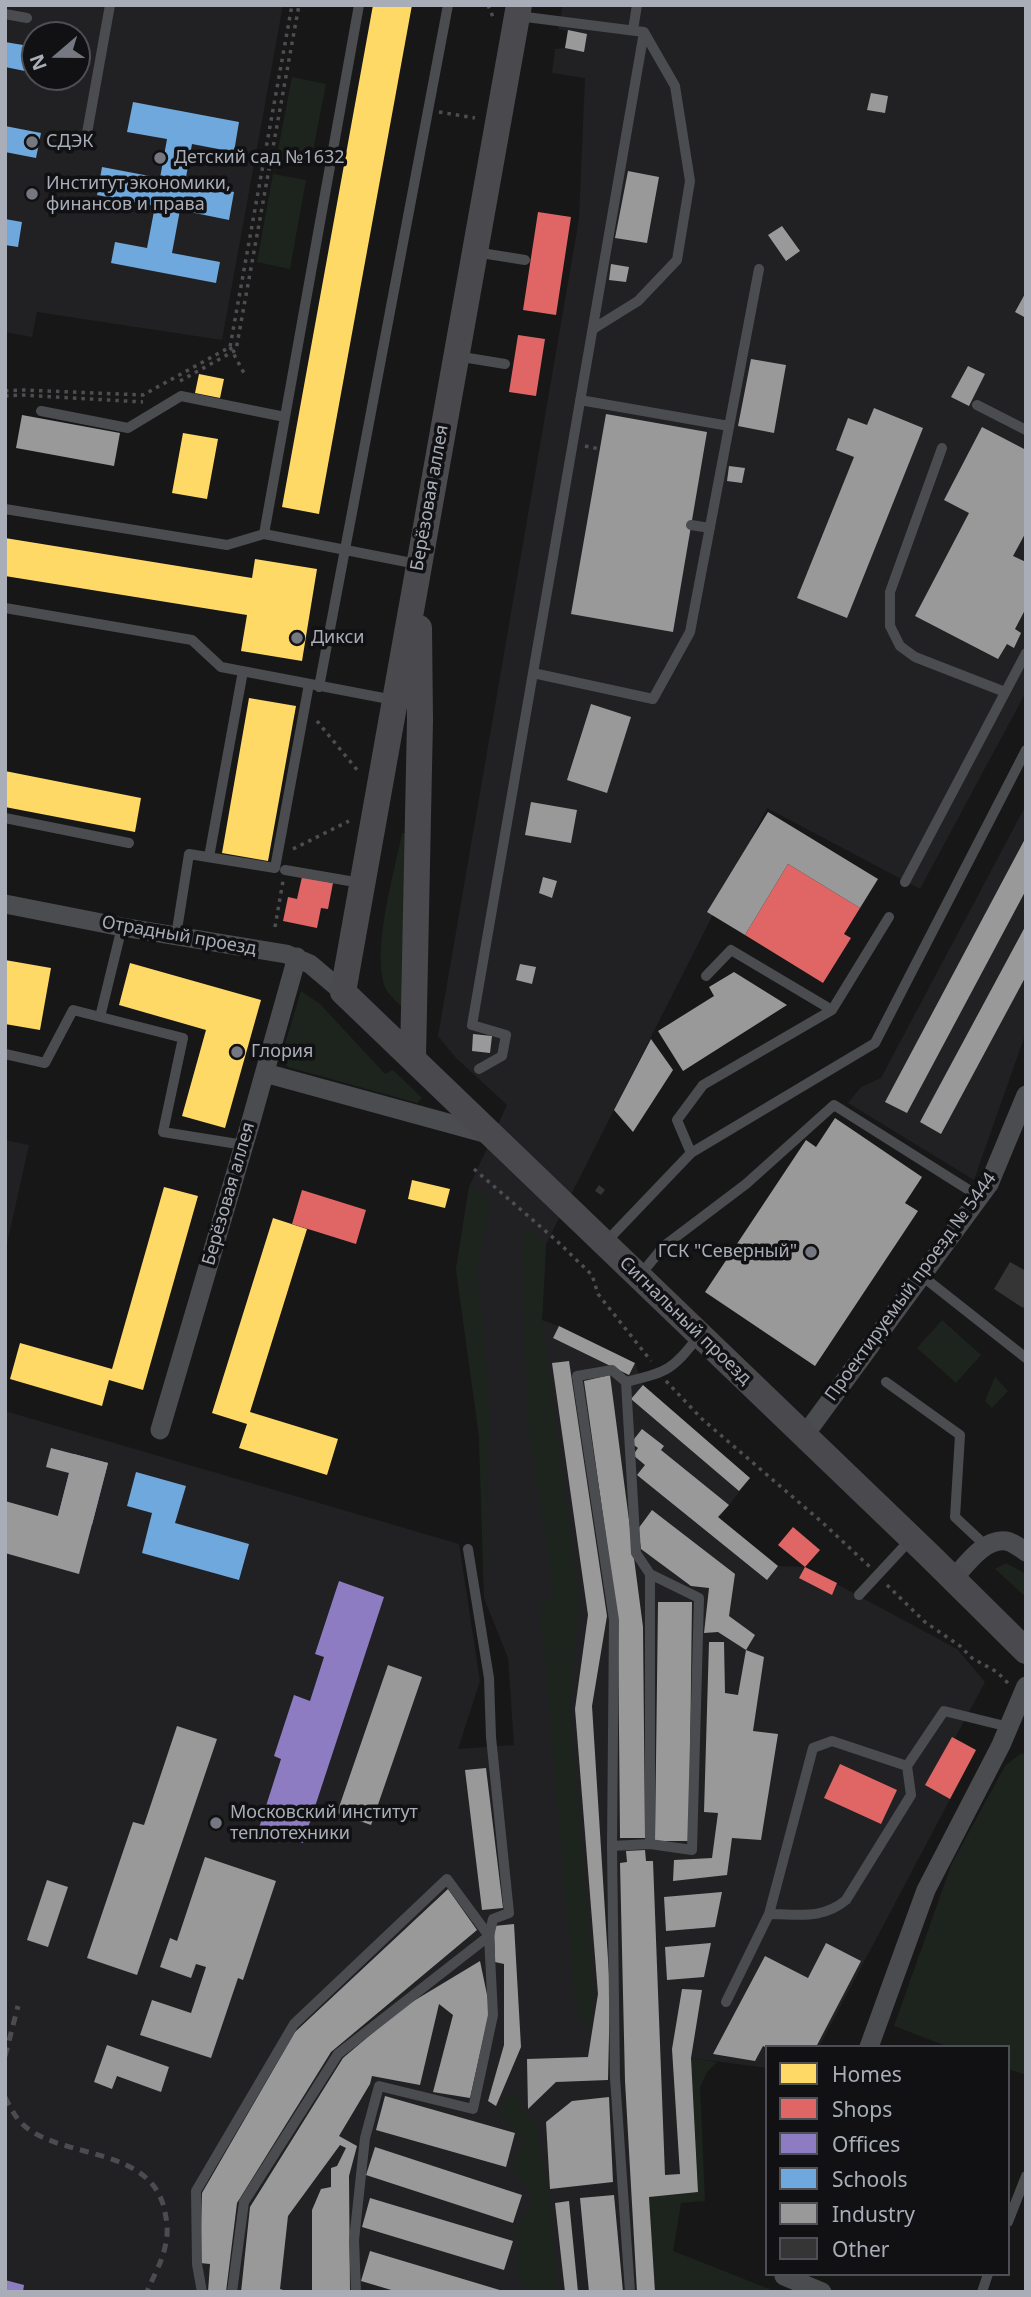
<!DOCTYPE html>
<meta charset="utf-8">
<style>
body{margin:0}
#map{position:relative;width:1031px;height:2297px;overflow:hidden;background:#171717;font-family:"Noto Sans",sans-serif}
canvas{display:block}
.frame{position:absolute;inset:0;border:7px solid #a8adb8;pointer-events:none}
.legend{position:absolute;left:765px;top:2045px;width:245px;height:231px;box-sizing:border-box;background:#111113;border:2px solid #4d4f55;margin:0;padding:9px 12px;list-style:none;font-size:21px;color:#a8adb8}
.legend li{display:flex;align-items:center;gap:14px;height:35px}
.legend b{width:35px;border:2px solid #4d4f55}
.north{position:absolute;left:21px;top:21px;width:70px;height:70px;box-sizing:border-box;background:#111113;border:2px solid #4d4f55;border-radius:50%;rotate:250deg;font-size:19px;font-weight:700;line-height:28px;text-align:center;color:#a8adb8}
.north::after{content:'';display:block;margin:auto;width:24px;height:32px;background:#757880;clip-path:polygon(50% 0,100% 100%,50% 72%,0 100%)}
</style>
<div id="map">
<canvas width="1031" height="2297"></canvas>
<div class="frame"></div>
<ul class="legend">
<li><b style="height:19px;background:#ffd966"></b>Homes</li>
<li><b style="height:19px;background:#e06666"></b>Shops</li>
<li><b style="height:19px;background:#8e7cc3"></b>Offices</li>
<li><b style="height:19px;background:#6fa8dc"></b>Schools</li>
<li><b style="height:19px;background:#999"></b>Industry</li>
<li><b style="height:19px;background:#353536"></b>Other</li>
</ul>
<div class="north">N</div>
</div>
<script>
const ctx = document.querySelector('canvas').getContext('2d');
ctx.lineJoin = 'round';
function paint(path, color) { ctx.fillStyle = color; ctx.fill(path, 'evenodd'); }
function strokePath(path, color, width, dash) { ctx.strokeStyle = color; ctx.lineWidth = width; ctx.lineCap = dash ? 'butt' : 'round'; ctx.setLineDash(dash || []); ctx.stroke(path); }
function label(font, color, halo, rows, align = 'center') {
  ctx.font = font + ' "Noto Sans",sans-serif'; ctx.lineWidth = 7; ctx.setLineDash([]); ctx.textBaseline = 'middle'; ctx.strokeStyle = halo; ctx.fillStyle = color; for (const [text, x, y, turn = 0] of rows) {
    ctx.save(); ctx.translate(x, y); ctx.rotate((+turn || 0) * Math.PI / 180); ctx.textAlign = isNaN(turn) ? turn : align; if (halo) ctx.strokeText(text, 0, 0); ctx.fillText(text, 0, 0); ctx.restore();
  }
}
paint(new Path2D(`
 M5,5H283L222,340L37,312L32,337L5,332ZM35,35H77V77H35Z
 M563,5H1026V692L920,889L767,808L546,1244L542,1320L559,1326L635,1363L643,1385L750,1478L719,1518L778,1566L805,1567L957,1649L985,1682L955,1738L976,1750L819,2047H767V2068L691,2058L698,2192L649,2197L655,2292H5V1411L459,1544L480,1681L458,1749L514,1745L508,1658L484,1598L479,1436L456,1269L469,1187L507,1105L456,1058L438,1036L579,219L585,78L552,73L555,49L565,48L568,31L558,29Z
 M1026,805V1032L974,1180L848,1103L861,1087L881,1078Z
 M5,1140L29,1145L5,1253Z`), '#212123');
paint(new Path2D(`
 M292,77L326,84L310,166L276,160Z
 M273,174L306,180L290,269L257,262Z
 M402,833H407L402,1007C397,1002 391,997 387,991C369,957 395,871 402,833Z
 M301,991L320,1004L385,1074L393,1070L422,1098L417,1103L288,1067L281,1057Z
 M469,1187L491,1200L477,1267L490,1411L484,1598L479,1436L456,1269Z
 M525,1228L546,1244L542,1321L579,1598L570,1711L594,1995L589,2035L575,2003L540,1607L555,1593L535,1474L534,1455L529,1441L522,1257Z
 M942,1320L981,1355L956,1383L917,1348Z
 M995,1377L1008,1391L992,1408L985,1401Z
 M1006,1563L1026,1574V1597L995,1569Z
 M1026,1753V2075L1008,2069V2047H949L894,2026L952,1863L1005,1766L1020,1754Z
 M691,2058L717,2062L707,2072L700,2087L705,2201L681,2203L673,2251L777,2292H655L649,2197L698,2192Z
 M515,2092L523,2110L537,2123V2143L549,2189L558,2292H526L516,2269L519,2253L513,2234C523,2220 539,2200 525,2182C520,2175 515,2175 511,2166L526,2140L499,2115L507,2097Z`), '#1d241e');
paint(new Path2D(`
 M373,5H412L319,514L282,507Z
 M199,374L224,379L220,398L195,393Z
 M183,433L218,439L207,499L172,493Z
 M5,538L252,578L255,559L317,569L302,661L241,651L247,615L5,576Z
 M249,698L296,706L268,861L222,853Z
 M5,771L141,798L135,832L5,807Z
 M5,960L51,968L40,1030L5,1024Z
 M130,963L261,1000L225,1128L182,1116L206,1030L119,1005Z
 M412,1180L450,1189L445,1208L408,1199Z
 M164,1187L198,1196L143,1390L109,1380L102,1406L10,1379L20,1343L112,1369Z
 M273,1218L307,1229L250,1412L338,1439L327,1475L239,1448L247,1424L212,1413Z`), '#ffd966');
paint(new Path2D(`
 M538,212L571,217L556,315L523,310Z
 M518,335L545,339L536,396L509,392Z
 M788,864L860,908L844,934L851,938L823,983L745,935Z
 M302,877L333,883L328,909L321,908L317,928L283,921L288,897L297,899Z
 M302,1190L366,1210L356,1244L292,1224Z
 M793,1527L820,1550L805,1567L778,1545Z
 M805,1567L837,1583L832,1595L799,1578Z
 M952,1737L976,1750L950,1799L925,1785Z
 M840,1764L897,1790L881,1824L824,1798Z`), '#e06666');
paint(new Path2D(`
 M74,1454L108,1463L92,1525L58,1516Z
 M339,1581L384,1597L303,1843L259,1828L281,1759L274,1756L294,1695L310,1701L324,1657L315,1654Z
 M5,2280L24,2285L23,2292H5Z`), '#8e7cc3');
paint(new Path2D(`
 M5,42L35,47V73L5,67Z
 M133,102L239,122L234,152L192,144L185,183L234,192L229,220L180,210L172,253L220,262L216,283L111,263L115,242L147,248L155,206L97,195L102,167L160,178L167,139L127,132Z
 M5,126L41,133L36,158L5,152Z
 M5,219L22,222L18,247L5,245Z
 M136,1472L186,1486L175,1523L249,1544L239,1580L142,1553L152,1513L127,1506Z`), '#6fa8dc');
paint(new Path2D(`
 M568,30L587,34L584,52L565,48Z
 M871,93L888,96L885,113L867,110Z
 M628,171L659,177L647,243L615,238Z
 M782,226L800,251L786,261L768,235Z
 M611,264L629,267L626,282L609,280Z
 M1026,292V318L1015,312Z
 M751,359L786,365L774,433L738,426Z
 M968,366L985,374L969,406L951,397Z
 M874,408L923,428L847,618L797,598L854,457L836,450L848,418L867,425Z
 M606,414L707,432L673,632L571,614Z
 M22,415L120,433L114,466L16,448Z
 M982,427L1026,450V532L1013,556L1026,562V608L1015,629L1021,633L1014,648L1007,644L998,659L915,616L969,513L944,500Z
 M729,466L745,468L742,483L727,481Z
 M591,704L631,717L607,793L567,780Z
 M531,802L577,810L571,843L525,835Z
 M768,812L878,879L860,908L788,864L745,935L707,912Z
 M1026,837V890L907,1113L885,1102Z
 M543,877L557,881L552,898L539,893Z
 M1026,925V976L941,1134L920,1122Z
 M520,964L536,967L532,984L516,980Z
 M734,972L787,1005L683,1071L658,1031L714,996L709,987Z
 M473,1034L492,1036L490,1053L472,1051Z
 M651,1039L673,1070L633,1132L614,1110Z
 M835,1118L922,1177L905,1203L918,1211L815,1366L705,1292L806,1140L816,1147Z
 M559,1326L635,1363L629,1375L553,1338Z
 M569,1361L607,1616L592,1706L610,1991L608,2080L556,2082L528,2109L527,2059L588,2057L598,1994L575,1709L588,1615L552,1363Z
 M610,1375L643,1627L645,1838H620L618,1622L584,1381Z
 M643,1385L750,1478L739,1491L631,1399Z
 M642,1429L664,1446L661,1450L729,1505L718,1517L778,1566L767,1580L637,1475L645,1465L633,1455L638,1448L631,1443Z
 M51,1448L108,1463L79,1574L5,1553V1501L58,1516L69,1473L46,1467Z
 M652,1510L735,1574L729,1616L755,1635L746,1650L718,1632L704,1633L709,1588L691,1586L641,1549L638,1529Z
 M658,1602H692L689,1841H655Z
 M709,1642H724L725,1693L738,1695L746,1650L764,1657L753,1731L778,1734L761,1840L732,1838L727,1875L673,1881L674,1860L712,1858L718,1813L704,1812Z
 M388,1665L422,1677L371,1825L337,1813Z
 M177,1726L217,1739L137,1975L87,1958L133,1822L144,1825Z
 M486,1768L503,1908L482,1910L465,1770Z
 M645,1850L646,1861H653L665,2175L680,2174L672,2049L682,1989L702,1990L691,2058L698,2192L649,2197L655,2292H637L625,2081L620,1863L627,1862L626,1851Z
 M205,1857L276,1881L243,1980L238,1978L211,2058L140,2035L152,2000L191,2013L206,1967L196,1964L191,1978L160,1967L170,1938L177,1941Z
 M47,1880L68,1887L48,1947L27,1940Z
 M448,1889L477,1930L331,2052L237,2203L226,2292H208L210,2264L200,2263L202,2193L295,2032Z
 M722,1892L715,1927L666,1931L664,1897Z
 M514,1924L521,2047L496,2106L488,2101L504,2045V1964L495,1962L494,1926Z
 M711,1943L704,1977L667,1980L665,1947Z
 M826,1943L861,1961L816,2047L767,2048L763,2046L755,2061L713,2054L765,1956L808,1978Z
 M480,1961L490,2009L470,2098L433,2092L453,2015L439,2004L420,2085L372,2076L370,2084L339,2136L357,2146L349,2176L350,2292H312V2210L321,2189L331,2187V2168L337,2166L346,2148L340,2145L288,2216L280,2289L289,2292H241L250,2207L343,2058L402,2008Z
 M107,2045L169,2067L161,2092L117,2076L112,2089L94,2082Z
 M385,2096L515,2133L506,2167L376,2130Z
 M609,2097L613,2182L550,2189L546,2122L572,2101Z
 M375,2147L522,2195L513,2223L366,2175Z
 M614,2195L623,2292H589L580,2198Z
 M370,2198L513,2241L504,2270L362,2227Z
 M569,2201L578,2292H565L555,2203Z
 M370,2251L503,2291V2292H398L361,2281Z`), '#999');
paint(new Path2D(`
 M599,1185L605,1190L601,1195L595,1191Z
 M1010,1262L1026,1271V1304L1023,1308L994,1289Z`), '#353536');
strokePath(new Path2D(`
 M488,5L493,17
 M439,112L475,118
 M230,347L245,375
 M180,381L236,350L299,5
 M5,391L23,390L143,395L230,347L292,5
 M5,396L22,395L143,402
 M585,446L600,449
 M317,721L358,771
 M293,849L349,821
 M275,927L283,881
 M474,1169L557,1241L592,1275L598,1294L651,1361
 M666,1381L702,1419L823,1523L870,1567
 M887,1585L925,1622L960,1646L972,1658L997,1672L1008,1683`), '#4d4e52', 3.5, [3.5, 5]);
strokePath(new Path2D(`
 M5,14L27,18
 M633,30L637,5
 M87,133L110,5
 M475,252L525,260
 M593,329L638,301L677,260L690,181L675,86L644,32
 M456,356L505,364
 M580,400L729,426
 M977,405L1026,430
 M41,411L128,428L181,396L285,417
 M942,448L890,592V626L900,646L915,657L1005,692
 M5,509L227,545L264,534L417,564
 M691,525L710,528
 M264,534L359,5
 M5,608L192,640L221,667L394,700
 M533,673L653,699L690,632L759,269
 M319,687L448,5
 M5,818L129,843
 M209,857L243,671
 M285,870L361,883
 M905,882L1026,653
 M176,936L189,854L275,868L309,684
 M706,976L731,950L832,1010
 M100,1017L122,927
 M5,1054L45,1063L73,1010L183,1038L163,1132L244,1145
 M479,1069L502,1056L506,1035L472,1025L644,32L518,16
 M691,1153L677,1120L703,1085L832,1010L889,917
 M605,1243L691,1153L875,1043L1026,750
 M641,1274L664,1246L746,1184L834,1105L980,1197
 M922,1276L1026,1358
 M626,1382C669,1371 671,1371 699,1336
 M886,1382L960,1435L955,1517L986,1546
 M859,1595L911,1539
 M650,1844L692,1850L699,1598L650,1574
 M612,1846L614,1620L577,1376L612,1370L626,1382L636,1553L650,1574V1844L612,1846L615,2078L630,2292
 M769,1914C799,1914 822,1920 846,1900L911,1795L907,1766
 M726,2002L769,1914L813,1748L832,1741L907,1766L944,1711L1009,1727
 M1008,2222L1026,2176
 M202,2292L197,2264L196,2191L294,2024L447,1879L489,1936L338,2054L244,2202L232,2292
 M356,2292L354,2240L365,2138L379,2086L473,2109L493,2015L489,1936L493,1919L509,1913L491,1737L489,1678L468,1549
 M982,2292L988,2274`), '#4b4c50', 10);
strokePath(new Path2D(`
 M5,904L122,927L286,954L310,964L343,992
 M265,1073L488,1134
 M160,1430L251,1121L297,957
 M804,1436L989,1184L1026,1095
 M953,1579C966,1565 984,1538 1006,1541C1013,1542 1020,1548 1026,1552
 M869,2047L926,1890L1001,1745L1026,1686
 M785,2274L784,2276L822,2292`), '#4b4c50', 19);
strokePath(new Path2D(`
 M519,5L343,992L930,1556L1026,1651
 M413,1057L420,720L419,628`), '#4a4a4e', 26);
strokePath(new Path2D(`
 M5,2056L18,2006
 M5,2097C11,2109 16,2119 27,2128C66,2158 145,2148 163,2204C167,2219 169,2232 165,2247C162,2262 153,2277 147,2292`), '#4b4c4f', 5, [9, 7]);
for (const [x, y, r, color] of [
 [32,142,7,"#757880"],
 [160,158,7,"#757880"],
 [32,194,7,"#757880"],
 [297,638,7,"#757880"],
 [237,1052,7,"#757880"],
 [811,1252,7,"#757880"],
 [216,1823,7,"#757880"]
]) { const dot = new Path2D(); dot.arc(x, y, r, 0, 2 * Math.PI); ctx.fillStyle = color; ctx.fill(dot); strokePath(dot, '#111113', 2.5); }
label('18px', '#a8adb8', '#111113', [
 ["СДЭК",46,142],
 ["Детский сад №1632",174,158],
 ["Институт экономики,",46,184],
 ["финансов и права",46,205],
 ["Дикси",311,638],
 ["Глория",251,1052],
 ["ГСК \"Северный\"",797,1252,"right"],
 ["Московский институт",230,1813],
 ["теплотехники",230,1834]
], 'left');
label('18px', '#a8adb8', '#111113', [
 ["Берёзовая аллея",430,498,-80],
 ["Отрадный проезд",179,936,10],
 ["Берёзовая аллея",229,1194,-74],
 ["Проектируемый проезд № 5444",911,1287,-54],
 ["Сигнальный проезд",685,1321,44]
]);
</script>
